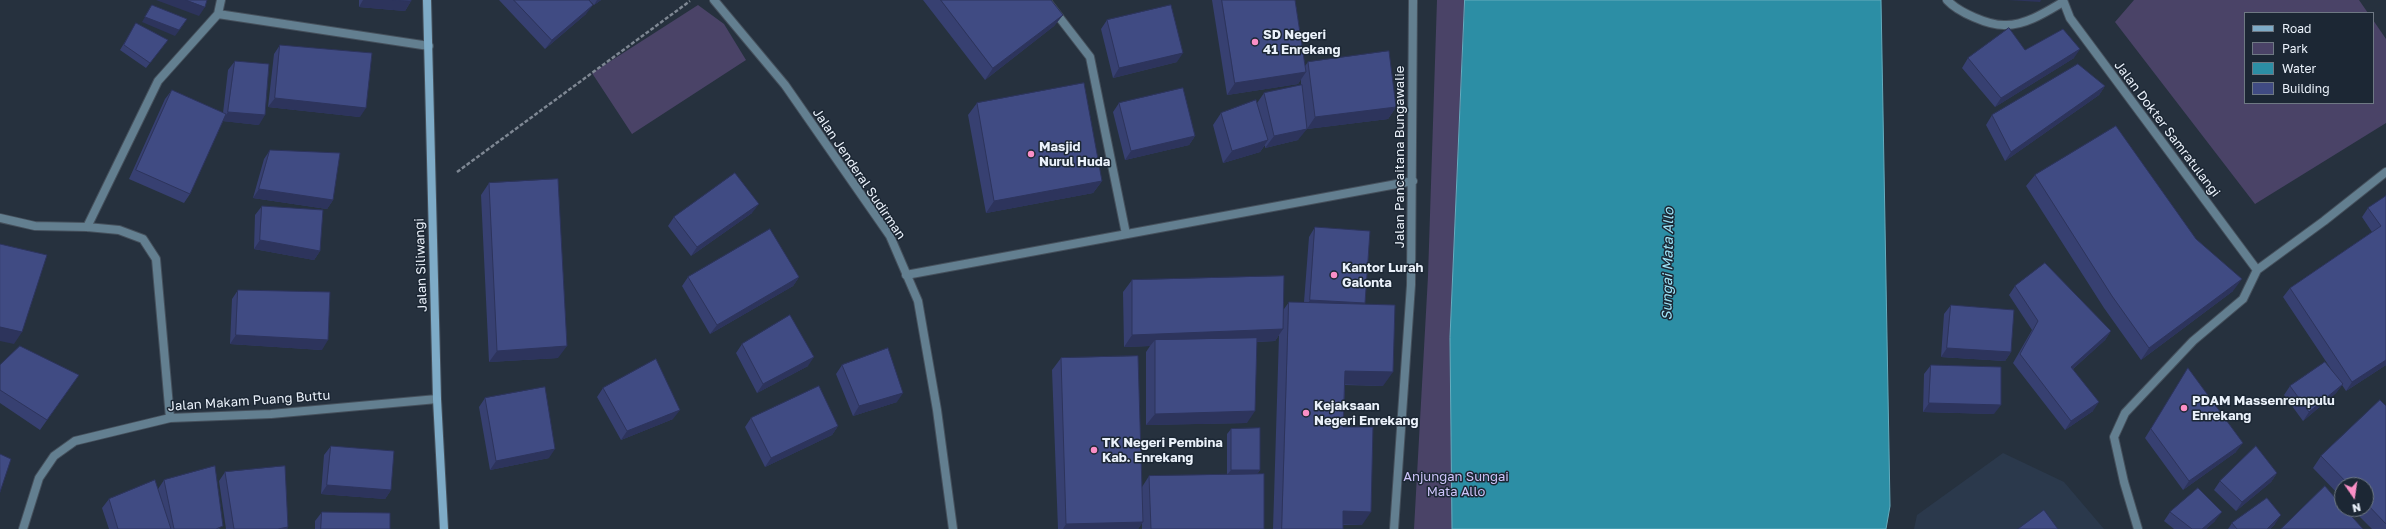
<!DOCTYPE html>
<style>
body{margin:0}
#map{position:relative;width:2386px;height:529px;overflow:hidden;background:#26313e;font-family:"Golos Text",sans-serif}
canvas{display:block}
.legend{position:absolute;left:2244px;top:12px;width:130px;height:92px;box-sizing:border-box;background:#1c2734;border:1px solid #6e7883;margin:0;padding:5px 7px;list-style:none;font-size:12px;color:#eaf1fa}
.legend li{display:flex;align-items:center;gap:8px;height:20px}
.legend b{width:20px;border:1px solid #6e7883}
.north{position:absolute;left:2334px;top:477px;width:40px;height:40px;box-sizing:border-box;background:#1c2734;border:1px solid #6e7883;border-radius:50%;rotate:167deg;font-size:11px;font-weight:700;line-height:16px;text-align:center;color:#eaf1fa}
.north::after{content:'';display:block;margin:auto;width:14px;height:18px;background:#fb8fc6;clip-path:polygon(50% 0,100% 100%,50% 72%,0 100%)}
</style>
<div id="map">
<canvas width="2386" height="529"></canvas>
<ul class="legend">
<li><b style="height:5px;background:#7eabc7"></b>Road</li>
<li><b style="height:11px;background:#4a4367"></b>Park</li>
<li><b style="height:11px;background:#2c8ea5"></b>Water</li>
<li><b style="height:11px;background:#404b83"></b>Building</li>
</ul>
<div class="north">N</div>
</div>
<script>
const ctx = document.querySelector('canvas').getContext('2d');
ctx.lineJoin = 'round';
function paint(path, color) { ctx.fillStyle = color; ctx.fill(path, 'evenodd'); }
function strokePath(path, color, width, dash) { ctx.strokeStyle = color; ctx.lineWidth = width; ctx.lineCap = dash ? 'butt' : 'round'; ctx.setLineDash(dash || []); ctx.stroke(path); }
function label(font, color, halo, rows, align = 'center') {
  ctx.font = font + ' "Golos Text",sans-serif'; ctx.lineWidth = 3; ctx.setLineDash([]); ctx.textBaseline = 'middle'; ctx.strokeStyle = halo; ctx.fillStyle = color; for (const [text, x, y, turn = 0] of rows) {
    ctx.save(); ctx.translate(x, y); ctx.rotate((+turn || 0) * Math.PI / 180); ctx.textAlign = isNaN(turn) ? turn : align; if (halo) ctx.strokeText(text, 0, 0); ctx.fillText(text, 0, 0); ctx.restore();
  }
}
paint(new Path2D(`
 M2003,453L2064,482L2104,529H1914L1917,515Z`), '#2b394c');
paint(new Path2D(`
 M1437,0H1504L1494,529H1414L1428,276Z
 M2134,0H2359L2368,13H2245V103H2373V20L2386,39V123L2255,204L2115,22Z
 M698,5L724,24L746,60L632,134L592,73Z`), '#4a4367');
const water = new Path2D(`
 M1465,0H1881L1890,506L1886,529H1452L1450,338Z`);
paint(water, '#2c8ea5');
strokePath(water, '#65acbe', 1);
const lane = new Path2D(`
 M1046,0L1090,57L1126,234`);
const street = new Path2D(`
 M714,0L785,85L890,236L918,301L937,410L953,529
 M1947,0C1958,12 1989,26 2006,25C2026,25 2046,12 2063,2
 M2063,0L2070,18L2257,270
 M218,14L429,46
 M0,218L35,226L87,227L119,230L143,239L156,259L170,418
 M87,227L158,81L218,14L221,0
 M906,275L1413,181
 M23,529L39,478L54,456L75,441L170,418L271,414L437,399
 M1394,529L1411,285L1413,0
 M2138,529L2124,482L2114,437L2125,413L2193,341L2243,299L2257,270L2324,221L2386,172`);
const secondary = new Path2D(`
 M427,0L437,399L444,529`);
strokePath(lane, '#45505c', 10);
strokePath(street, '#45505c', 10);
strokePath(secondary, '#45505c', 10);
strokePath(new Path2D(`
 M457,172L690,1`), '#7e8793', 2.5, [4, 2]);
strokePath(lane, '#637f90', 8);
strokePath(street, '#637f90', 8);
strokePath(secondary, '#7eabc7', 8);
paint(new Path2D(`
 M359,0H411V1L405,11L359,7Z
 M499,0H589L586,14L545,49Z
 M589,0H601L594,5Z
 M923,0H1051L1063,15L1054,26L985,80Z
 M1212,0H1295L1305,66L1308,62L1396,107L1388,119L1307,129L1306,120L1298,140L1265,148V145L1260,152L1223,163L1213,125L1221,113L1257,103L1264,93L1301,85V79L1298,84L1227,95Z
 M1107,20L1177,62L1113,78L1101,29Z
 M136,23L168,40L146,68L120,50Z
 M280,45L360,117L268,107L274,54Z
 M2025,50L2074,58L1995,107L1962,68L1968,58Z
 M235,61L259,125L223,121L190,194L184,203L129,179L165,99L172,90L223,113L228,70Z
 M2105,86L2099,95L2005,161L1986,125L1992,115Z
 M977,103L1102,181L1093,193L986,213L968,115Z
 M1119,103L1195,136L1189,145L1125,160L1113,112Z
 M270,150L333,200L327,209L253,198L264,159Z
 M2035,175L2196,239L2233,291L2141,360L2104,308L2026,186Z
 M489,183L558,358L489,362L481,195Z
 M2386,196V365L2346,391L2342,385L2336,393L2303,421L2284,395L2290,386L2333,372L2283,297L2290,288L2372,232L2362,217L2368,208Z
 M262,206L320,251L314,260L254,249L255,215Z
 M752,213L691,256L668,226L674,217Z
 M1315,227L1365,303L1383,386L1345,385L1343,427L1362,525H1343V529H1273L1279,335L1275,341L1257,342L1247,423L1146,425V352L1150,346L1124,347L1123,292L1132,280L1284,309L1289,302H1304L1309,237Z
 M688,277H799L793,286L710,334L682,286Z
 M2015,286L2111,331L2105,340L2073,369L2093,411L2065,430L2013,363L2032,330L2009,295Z
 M238,290L322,350L230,344L232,299Z
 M1951,305L2011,352L2005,361L1941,357L1944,314Z
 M742,344L808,366L757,393L736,353Z
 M1061,358L1142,487L1149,476L1227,475V434L1231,429L1260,470L1257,474L1264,529H1142V523L1138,529H1058L1052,370Z
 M0,365L79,375L40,430L0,403Z
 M842,365L897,402L853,416L836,374Z
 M1931,365L1994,414L1923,412L1924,374Z
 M2188,368L2236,452L2183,490L2145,438L2182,378Z
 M603,388L673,419L621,440L597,397Z
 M485,398L549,458L490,470L479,407Z
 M2386,406V529H2372L2352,509H2366V485H2342V498L2313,468L2321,456Z
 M751,418L838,426L832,435L765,467L745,427Z
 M331,446L391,490L385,499L321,494L324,455Z
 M225,472L288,527L287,529H226L219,481Z
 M2277,473L2271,482L2236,511L2214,490L2220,481Z
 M164,480L220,529H109L102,508L109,499L158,489Z
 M322,512L390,529H315V521Z
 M2170,512L2215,521L2206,529H2174L2164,521Z
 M2232,523L2275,524L2270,529H2228Z`), '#374071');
paint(new Path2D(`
 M156,0H186L205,7L199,16Z
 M363,0H393L411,1L405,11L359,7Z
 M597,0H601L594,5Z
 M2008,0H2041L2040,2Z
 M593,5L586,14L545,49L552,40Z
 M1063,15L1054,26L985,80L993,68Z
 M145,17L184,24L175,36L142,22Z
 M2080,49L2074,58L1995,107L2001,98Z
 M1183,53L1177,62L1113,78L1119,68Z
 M1306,72L1298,84L1227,95L1235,83Z
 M2105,86L2099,95L2005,161L2011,152Z
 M275,98L366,108L360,117L268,107Z
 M1396,107L1388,119L1307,129L1315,117Z
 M228,112L265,115L259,125L222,121Z
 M1307,129L1298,140L1265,148L1274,136Z
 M1195,136L1189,145L1125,160L1131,151Z
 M1268,140L1260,152L1223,163L1232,151Z
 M1102,181L1093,193L986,213L994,201Z
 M259,189L333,200L327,209L253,198Z
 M759,204L752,213L691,256L697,247Z
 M260,240L320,251L314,260L254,249Z
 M799,277L793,286L710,334L717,325Z
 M2242,279L2233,291L2141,360L2149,348Z
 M1310,300L1365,303L1359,312L1304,309Z
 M0,327L22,332L14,344L0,341Z
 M1283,329L1275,341L1155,346V340L1150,346L1124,347L1132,335Z
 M2111,331L2105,340L2065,376L2071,367Z
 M236,335L328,340L322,350L230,344Z
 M567,346L558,358L489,362L497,351Z
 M1947,348L2011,352L2005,361L1941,357Z
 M814,357L808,366L757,393L763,384Z
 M2386,360V365L2346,391L2352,382Z
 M1345,371L1393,372L1383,386L1336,384Z
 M2343,384L2336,393L2303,421L2309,412Z
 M903,393L897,402L853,416L859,406Z
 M2099,402L2093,411L2065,430L2071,421Z
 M1929,403L2001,405L1994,414L1923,412Z
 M680,410L673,419L621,440L627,431Z
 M1255,411L1247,423L1146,425L1155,414Z
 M838,426L832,435L765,467L771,458Z
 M2243,443L2236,452L2183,490L2189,481Z
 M555,449L549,458L490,470L496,461Z
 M1231,470H1260L1256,475H1227Z
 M2277,473L2271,482L2236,511L2242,502Z
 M327,485L391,490L385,499L321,494Z
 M1343,511L1371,512L1362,525L1334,524Z
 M2222,512L2215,521L2206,529H2202Z
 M2281,515L2275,524L2270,529H2267Z
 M1143,522L1138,529H1063L1066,524Z
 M288,527L287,529H278Z`), '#2d345c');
const building = new Path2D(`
 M186,0H207L205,7Z
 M393,0H411V1Z
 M514,0H589L593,5L552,40Z
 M941,0H1051L1063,15L993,68Z
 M1222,0H1295L1306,72L1235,83Z
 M152,5L187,19L179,30L145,17Z
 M1171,5L1183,53L1119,68L1107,20Z
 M136,23L168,40L150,63L124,45Z
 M2009,28L2025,50L2063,29L2080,49L2001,98L1968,58Z
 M280,45L372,53L366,108L275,98Z
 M1389,51L1396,107L1315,117L1308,62Z
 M235,61L269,64L265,115L228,112Z
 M2078,64L2105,86L2011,152L1992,115Z
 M1084,83L1102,181L994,201L977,103Z
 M1302,85L1307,129L1274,136L1264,93Z
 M1183,88L1195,136L1131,151L1119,103Z
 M172,90L226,114L190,194L136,170Z
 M1256,100L1268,140L1232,151L1221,113Z
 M2116,126L2196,239L2242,279L2149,348L2112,296L2035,175Z
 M270,150L340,153L333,200L259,189Z
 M735,173L759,204L697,247L674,217Z
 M558,179L567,346L497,351L489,183Z
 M2386,196V360L2352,382L2290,288L2381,226L2368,208Z
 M262,206L323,210L320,251L260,240Z
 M1315,227L1370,231L1365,303L1310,300Z
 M770,229L799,277L717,325L688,277Z
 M0,244L47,255L22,332L0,327Z
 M2045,263L2111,331L2071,367L2099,402L2071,421L2020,354L2038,321L2015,286Z
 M1284,276L1283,329L1132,335V280Z
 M238,290L330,292L328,340L236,335Z
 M1289,302L1395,305L1393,372L1345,371L1343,427H1373L1371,512L1343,511V529H1282Z
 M1951,305L2014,310L2011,352L1947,348Z
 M790,315L814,357L763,384L742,344Z
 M1257,338L1255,411L1155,414V340Z
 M20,346L79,375L47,420L0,390V365Z
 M888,348L903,393L859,406L842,365Z
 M1138,356L1143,522L1066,524L1061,358Z
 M656,359L680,410L627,431L603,388Z
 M2325,362L2343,384L2309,412L2290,386Z
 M1931,365L2001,367V405L1929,403Z
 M2188,368L2243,443L2189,481L2151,429Z
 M819,386L838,426L771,458L751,418Z
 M545,387L555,449L496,461L485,398Z
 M2380,400L2386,406V524L2366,503V485H2349L2321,456Z
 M1260,428V470H1231V429Z
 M331,446L394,451L391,490L327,485Z
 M2256,446L2277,473L2242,502L2220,481Z
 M0,454L11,459L0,492Z
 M215,466L223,526L216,529H174L164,480Z
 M285,466L288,527L278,529H234L225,472Z
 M1264,474V529H1151L1149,476Z
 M155,480L171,529H118L109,499Z
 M2325,486L2342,506V509H2345L2363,529H2281Z
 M2198,488L2222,512L2202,529H2192L2170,512Z
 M2267,498L2281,515L2267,529H2237L2232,523Z
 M2044,510L2058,529H2018Z
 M322,512L390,513V529H321Z`);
paint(building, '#404b83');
strokePath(building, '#2d345c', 1);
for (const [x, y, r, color] of [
 [1255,42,4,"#fb8fc6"],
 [1031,154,4,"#fb8fc6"],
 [1334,275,4,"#fb8fc6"],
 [2184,408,4,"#fb8fc6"],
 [1306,413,4,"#fb8fc6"],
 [1094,450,4,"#fb8fc6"]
]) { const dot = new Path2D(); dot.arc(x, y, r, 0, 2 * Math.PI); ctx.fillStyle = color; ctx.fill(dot); strokePath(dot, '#1c2734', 1.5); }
label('bold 13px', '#eaf1fa', '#1c2734', [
 ["SD Negeri",1263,35],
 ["41 Enrekang",1263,50],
 ["Masjid",1039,147],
 ["Nurul Huda",1039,162],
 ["Kantor Lurah",1342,268],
 ["Galonta",1342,283],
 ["PDAM Massenrempulu",2192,401],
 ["Enrekang",2192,416],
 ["Kejaksaan",1314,406],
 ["Negeri Enrekang",1314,421],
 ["TK Negeri Pembina",1102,443],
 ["Kab. Enrekang",1102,458]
], 'left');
label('13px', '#eaf1fa', '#1c2734', [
 ["Jalan Dokter Samratulangi",2167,129,53],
 ["Jalan Pancaitana Bungawalie",1400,157,-90],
 ["Jalan Jenderal Sudirman",859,174,56],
 ["Jalan Siliwangi",421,265,-92],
 ["Jalan Makam Puang Buttu",249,401,-4]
]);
label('13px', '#ccc3f8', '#1c2734', [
 ["Anjungan Sungai",1456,477],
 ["Mata Allo",1456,492]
]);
label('italic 14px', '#9ee4f7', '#1c2734', [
 ["Sungai Mata Allo",1668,264,-89]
]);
</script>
